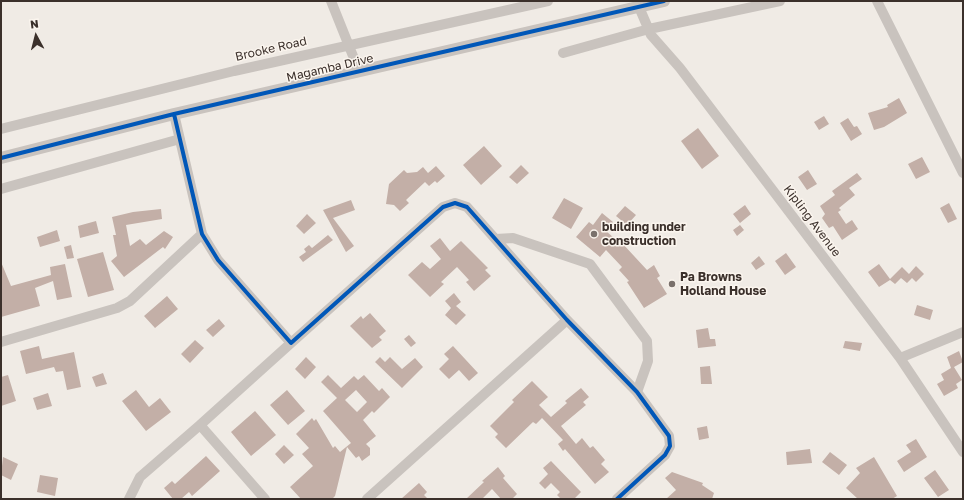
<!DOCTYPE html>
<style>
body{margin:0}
#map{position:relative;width:964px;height:500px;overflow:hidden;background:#f0ebe5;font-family:"Golos Text",sans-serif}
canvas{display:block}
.frame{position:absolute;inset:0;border:2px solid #3b302b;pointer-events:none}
.north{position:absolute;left:16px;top:16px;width:40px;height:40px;-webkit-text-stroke:3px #fbf5ee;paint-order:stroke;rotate:353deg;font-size:11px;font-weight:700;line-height:16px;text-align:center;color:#3b302b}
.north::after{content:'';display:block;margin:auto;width:14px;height:18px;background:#3b302b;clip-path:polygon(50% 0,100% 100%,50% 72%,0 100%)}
</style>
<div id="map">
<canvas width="964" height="500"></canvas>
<div class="frame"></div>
<div class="north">N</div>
</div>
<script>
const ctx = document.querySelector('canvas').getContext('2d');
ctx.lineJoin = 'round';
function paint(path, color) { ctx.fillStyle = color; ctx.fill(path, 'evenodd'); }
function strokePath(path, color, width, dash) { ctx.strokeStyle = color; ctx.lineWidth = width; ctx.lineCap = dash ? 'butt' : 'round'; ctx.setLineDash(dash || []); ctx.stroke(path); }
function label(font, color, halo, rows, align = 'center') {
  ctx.font = font + ' "Golos Text",sans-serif'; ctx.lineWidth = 3; ctx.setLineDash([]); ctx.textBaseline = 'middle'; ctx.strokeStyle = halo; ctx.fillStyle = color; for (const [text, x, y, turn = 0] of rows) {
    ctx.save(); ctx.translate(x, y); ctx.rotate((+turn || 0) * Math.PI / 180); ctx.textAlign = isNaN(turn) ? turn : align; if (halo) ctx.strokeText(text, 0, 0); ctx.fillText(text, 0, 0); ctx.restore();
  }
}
paint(new Path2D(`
 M899,98L907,113L884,127L874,130L868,113L888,107L887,105Z
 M824,116L829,124L819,130L814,122Z
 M848,118L854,127L857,126L862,134L851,141L840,123Z
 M698,128L719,156L702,169L681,141Z
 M484,146L502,166L481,185L463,165Z
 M922,157L930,172L916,179L908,164Z
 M521,165L529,173L517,184L509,177Z
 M436,166L445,176L437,183L435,181L429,186L425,182L406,200L409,203L400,211L394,205L386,204L389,184L404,170L407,173L417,172L423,167L428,173Z
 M808,170L817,184L807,190L798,177Z
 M857,173L862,179L849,188L855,195L839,208L841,210L838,212L846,224L852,220L858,229L842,240L833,226L829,228L822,218L825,214L820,206L835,195L832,191Z
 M564,198L583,208L571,229L552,218Z
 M351,200L355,210L333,218L354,246L346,252L323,210Z
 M949,203L957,219L948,223L940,208Z
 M745,205L751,214L740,223L733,214Z
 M625,206L636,215L627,225L616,216Z
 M161,209L162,219L126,225L130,246L140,239L146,245L164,231L173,237L165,249L163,247L124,277L111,261L117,256L113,235H116L112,217L133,212Z
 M602,213L613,222L606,231L621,244L622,243L647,270L654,265L660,276L657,278L667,294L644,308L627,282L629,281L619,270L622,267L606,250L600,257L576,237L589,222L593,225Z
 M307,214L316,223L304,234L296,226Z
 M96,221L99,233L80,238L78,226Z
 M740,225L744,230L737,236L733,230Z
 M57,230L60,241L40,247L37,237Z
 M328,235L333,240L303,262L299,257L306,252L304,249L309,245L312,248Z
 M440,238L450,251L461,241L488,268L485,270L491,276L474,291L466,282L469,280L457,267L441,282L444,284L430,297L408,275L422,262L430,269L441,259L430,246Z
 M71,245L74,258L67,259L64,247Z
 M103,252L114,290L88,297L77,259Z
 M786,253L796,267L785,275L775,261Z
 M759,256L765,264L756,270L751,263Z
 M1,262L11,286L51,275L50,267L65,264L72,297L57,300L53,281L35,288L40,306L1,317Z
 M879,264L890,279L902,267L909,274L916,266L924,274L916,282L912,278L907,283L901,278L895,284L890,280L879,287L868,272Z
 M454,293L461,302L456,306L466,315L456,325L445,315L451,308L445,301Z
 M167,296L178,309L155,328L144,316Z
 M917,305L933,310L930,320L914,315Z
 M370,313L386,331L379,337L382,340L372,348L350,326L361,316L363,319Z
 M219,319L225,326L213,337L206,330Z
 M708,328L710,339H715L716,346L698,348L696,330Z
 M409,335L416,343L411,347L404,339Z
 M195,340L204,348L190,363L181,354Z
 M845,341L862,343L860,351L843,348Z
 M39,346L42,359L74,352L81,387L67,390L63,371L56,372L54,367L26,374L20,351Z
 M453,346L478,373L469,381L459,370L449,379L439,369L449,359L444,354Z
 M959,351L963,362L954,367L962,380L956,384L958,388L944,396L937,384L944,380L941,374L951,368L947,357Z
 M306,357L316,367L305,379L295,369Z
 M380,357L385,362L390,357L402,369L415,358L423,367L402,388L375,362Z
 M710,366L712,384H701L700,367Z
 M103,373L107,384L96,387L92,377Z
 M8,375L16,401L1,406V377Z
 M328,375L341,388L354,376L358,380L364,375L379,391L382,388L390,397L374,413L372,411L363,420L376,436L366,444L370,448V455L362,461L359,456L356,458L347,447L335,496L332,499H301L290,487L313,466L302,454L309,448L296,434L312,418L314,421L316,419L333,448L335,446L340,452L351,443L323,411L337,398L321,382ZM356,390L367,402L357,412L345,400Z
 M532,381L548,397L539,405L551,417L567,403L565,401L581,388L589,397L583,402L586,405L561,426L576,444L582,438L590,448L593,446L605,460L601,464L609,472L595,484L565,449L563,451L558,444L563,440L542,418L536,424L533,422L506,448L495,437L498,434L490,426L514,402L512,400Z
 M136,390L149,407L160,398L171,412L146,431L122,401Z
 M287,390L305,411L288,425L270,405Z
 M48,393L52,406L37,410L33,398Z
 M255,411L276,435L251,456L231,432Z
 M707,426L709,438L699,440L697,428Z
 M916,439L927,457L904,472L897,461L911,452L906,445Z
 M284,445L294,455L284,464L275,454Z
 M810,449L812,463L787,465L786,452Z
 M830,452L847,465L839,475L822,462Z
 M206,456L220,471L192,496L189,492L181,499H173L164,488L172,481L175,484Z
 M3,457L18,464L11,480L1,475Z
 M874,457L897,496L892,499H858L846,488L860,473L856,468Z
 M551,461L581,492L574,499H561L557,495L560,492L551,483L545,489L539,483L548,474L543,468Z
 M498,467L505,476L503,478L517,494L512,499H501L492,489L482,499H466L484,482L482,481Z
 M935,470L949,490L938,497L924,478Z
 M672,472L703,483L702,485L714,493L712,499H666L676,490L665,478Z
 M40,475L58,478L55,496L37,492Z
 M419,483L427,492L424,495L428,499H401Z`), '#c3afa7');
strokePath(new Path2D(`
 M331,1L359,71
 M877,1L963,173
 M639,7L651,35L680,68L900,358L963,452
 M563,53L649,29L780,1
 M174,114L202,234L218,260L291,343L443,207L455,203L467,207L567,320L637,392L669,436L670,446L665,455L617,499
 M1,129L234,71L548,1
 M1,189L180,139
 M496,239L513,238L590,264L647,341L648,361L637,392
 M1,342L117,308L130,301L202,234
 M900,358L963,332
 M129,499L140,477L200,425
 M265,499L200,425L291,343
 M367,499L567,320`), '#c9c3be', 10);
strokePath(new Path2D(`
 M1,158L174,114L664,1`), '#c9c3be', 12);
strokePath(new Path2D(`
 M174,114L202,234L218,260L291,343L443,207L455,203L467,207L567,320L637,392L669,436L670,446L665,455L617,499
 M1,158L174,114L664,1`), '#0057b8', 4);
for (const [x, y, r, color] of [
 [594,234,4,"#7a716c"],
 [672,284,4,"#7a716c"]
]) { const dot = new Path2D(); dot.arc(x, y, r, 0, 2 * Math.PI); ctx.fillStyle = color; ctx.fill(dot); strokePath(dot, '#fbf5ee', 1.5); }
label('12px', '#3b302b', '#fbf5ee', [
 ["Brooke Road",271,49,-13],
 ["Magamba Drive",330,68,-13],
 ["Kipling Avenue",812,221,53]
]);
label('bold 12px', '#3b302b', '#fbf5ee', [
 ["building under",602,227],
 ["construction",602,241],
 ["Pa Browns",680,277],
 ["Holland House",680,291]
], 'left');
</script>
